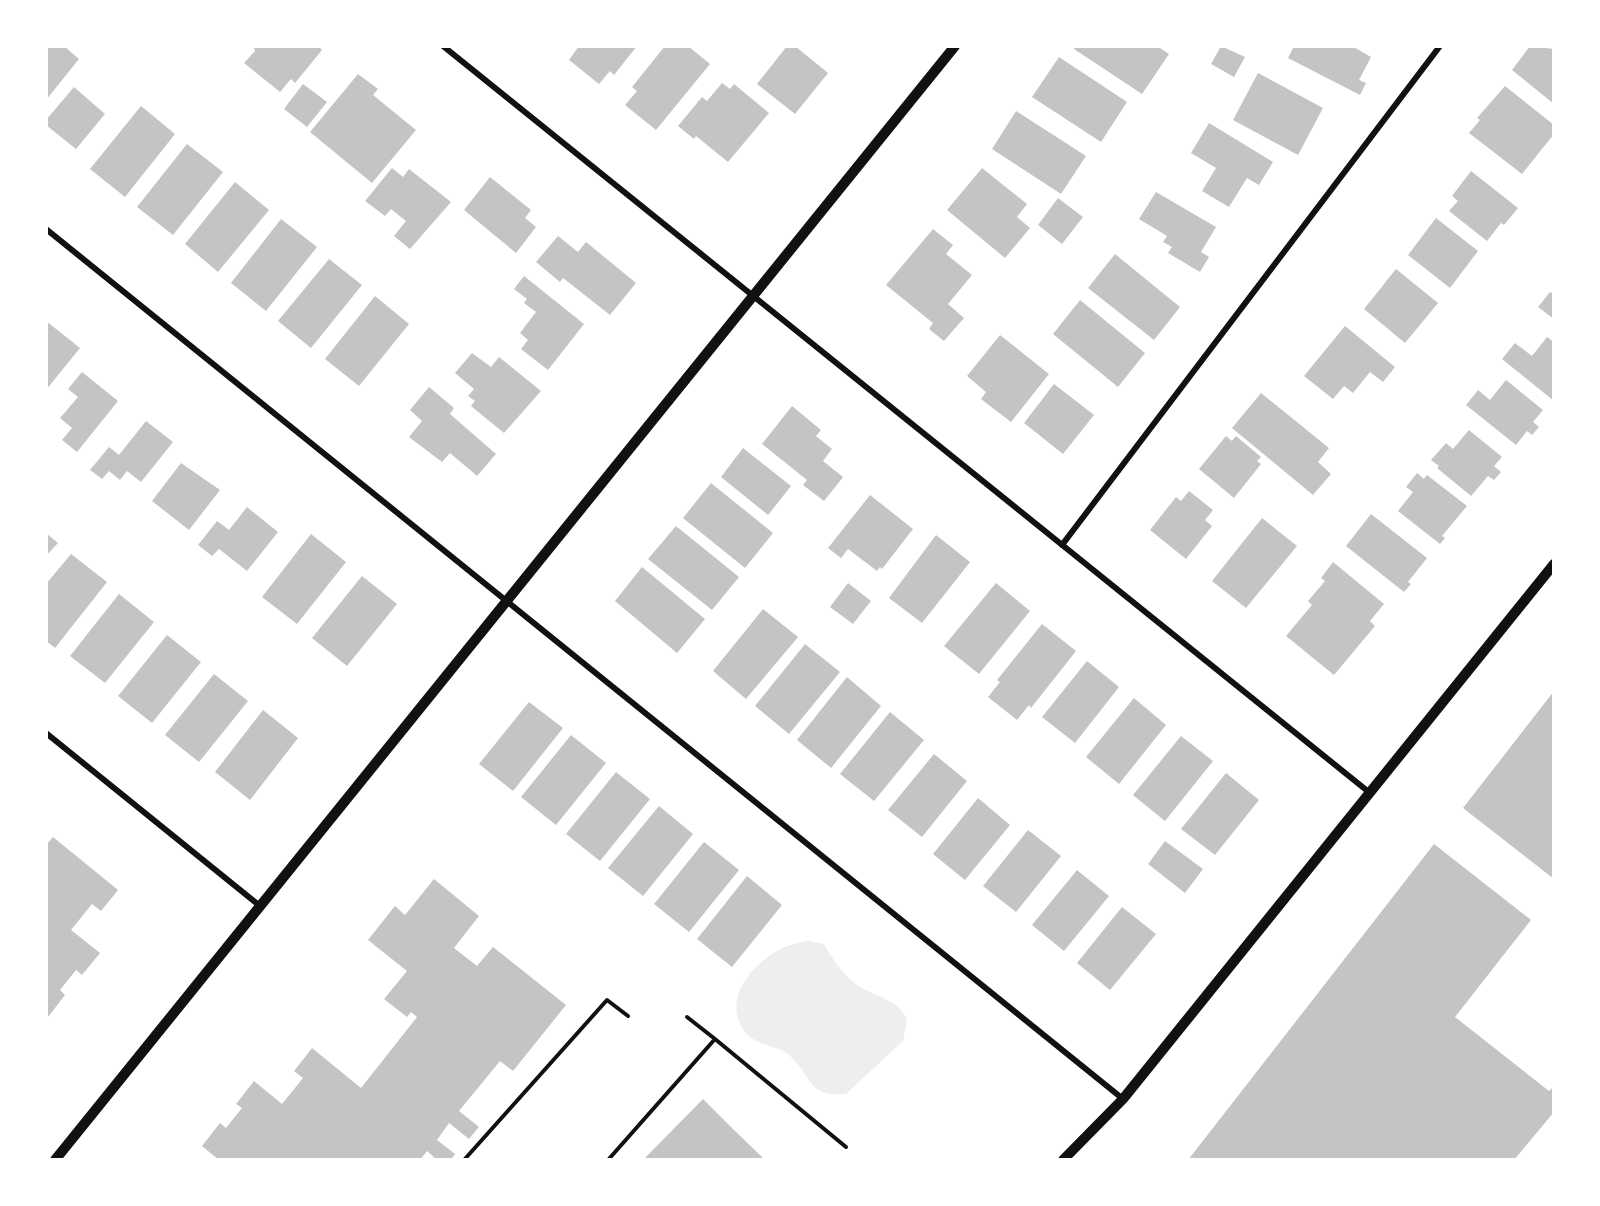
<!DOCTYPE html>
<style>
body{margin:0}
#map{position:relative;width:1600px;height:1206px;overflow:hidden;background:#fff;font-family:Barlow,sans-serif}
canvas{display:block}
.frame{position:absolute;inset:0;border:48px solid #fff;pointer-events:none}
</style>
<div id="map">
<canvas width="1600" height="1206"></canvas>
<div class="frame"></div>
</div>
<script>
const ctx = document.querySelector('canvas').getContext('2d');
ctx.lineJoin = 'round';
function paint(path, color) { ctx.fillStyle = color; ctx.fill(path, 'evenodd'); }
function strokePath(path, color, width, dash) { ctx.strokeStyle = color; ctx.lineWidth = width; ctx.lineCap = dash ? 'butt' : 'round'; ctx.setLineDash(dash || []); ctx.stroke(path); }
paint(new Path2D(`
 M809,941L824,944C832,959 842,973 856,984C874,998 898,997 907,1020L903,1041L846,1094C808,1098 812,1076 790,1056C777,1044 758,1047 746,1033C714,993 770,943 809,941Z`), '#eee');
paint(new Path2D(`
 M46,46H64L79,59L46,100Z
 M253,46H318L322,50L295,83L291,79L280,92L244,63L255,51Z
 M579,46H637L614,75L610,71L599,84L569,60Z
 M665,46H688L710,64L656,130L625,105L637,91L632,87Z
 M787,46H795L828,73L795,114L757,84Z
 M1076,46H1157L1169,54L1142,94L1074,49Z
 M1221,46L1245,57L1234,77L1211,64Z
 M1294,46H1352L1371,57L1359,80L1366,83L1360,95L1288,58Z
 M1530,46L1554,49V104L1512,70Z
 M1059,57L1127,102L1101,142L1032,97Z
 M1258,73L1323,108L1298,155L1233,120Z
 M358,74L378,89L373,95L416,130L372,183L310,132Z
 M722,83L730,89L734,84L769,113L728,162L696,136L694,139L678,126L702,97L707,101Z
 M303,84L327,102L307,127L284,109Z
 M1505,86L1554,125V134L1522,174L1469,133L1480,120L1477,118Z
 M74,87L105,114L76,149L46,125V120Z
 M141,106L175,134L125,197L90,169Z
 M1016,111L1086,156L1061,194L992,149Z
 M1209,123L1273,162L1259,185L1247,178L1229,207L1202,191L1216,168L1191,153Z
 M187,144L223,172L173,235L137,207Z
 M392,168L403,177L409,169L451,202L410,249L394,236L406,221L391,209L385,216L365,201Z
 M982,168L1027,204L1017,217L1030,228L1005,258L947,210Z
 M1471,171L1518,208L1504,225L1501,223L1487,241L1449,211L1458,201L1452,196Z
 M490,177L531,210L525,218L536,227L516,253L464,210Z
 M235,182L269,210L218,272L185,244Z
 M1156,192L1216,227L1201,252L1209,257L1200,272L1168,253L1172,247L1163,242L1167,236L1139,219Z
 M1058,198L1083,217L1062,244L1038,225Z
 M1436,218L1478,251L1450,288L1408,255Z
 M281,219L317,247L266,311L231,283Z
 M933,229L953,245L946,254L972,275L948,304L964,318L944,341L929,329L933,323L886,285Z
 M558,236L578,252L586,242L636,283L610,315L563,278L560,282L536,262Z
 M1115,254L1180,307L1154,340L1088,288Z
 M329,259L362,285L311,348L278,321Z
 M1396,269L1438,303L1405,343L1364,309Z
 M524,276L584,324L548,370L521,349L528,340L520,333L536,312L524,303L527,299L514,289Z
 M1550,292L1554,294V319L1538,307Z
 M375,296L409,324L359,386L325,359Z
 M1080,300L1145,353L1118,387L1053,334Z
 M46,321L80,348L46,390Z
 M1345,326L1395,367L1383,382L1370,372L1353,393L1344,386L1333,399L1304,376Z
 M1000,335L1049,374L1011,422L981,399L986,392L967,376Z
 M1547,337L1554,342V401L1502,359L1515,343L1532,356Z
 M472,353L491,367L499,357L541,391L504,433L471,406L475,401L468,396L474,389L455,373Z
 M82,372L118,401L77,452L62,440L72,428L60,418L78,397L68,389Z
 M1506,380L1543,410L1533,422L1539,427L1532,435L1527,431L1516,445L1466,405L1478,390L1490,400Z
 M1054,384L1094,415L1063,454L1024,423Z
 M429,387L454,408L450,414L496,454L477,476L450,453L442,462L409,437L422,421L410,410Z
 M1261,393L1329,448L1318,462L1331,474L1313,495L1232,428Z
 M792,406L821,430L816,436L832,449L823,461L843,477L824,501L803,485L807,480L762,444Z
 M146,421L173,442L141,482L127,471L120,480L109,471L102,479L90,470L109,447L119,455Z
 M1469,430L1502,457L1494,466L1501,472L1494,480L1488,476L1471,496L1437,468L1439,466L1431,460L1446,443L1453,449Z
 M1226,436L1232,441L1236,436L1261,457L1257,461L1261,464L1234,498L1199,469Z
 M743,448L791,486L768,515L721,477Z
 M181,463L220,490L189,530L152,501Z
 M1417,473L1424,479L1427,475L1467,506L1442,536L1445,538L1440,544L1398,511L1413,492L1406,487Z
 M711,483L773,533L745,568L683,518Z
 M1189,491L1213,510L1205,520L1212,526L1186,559L1150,530L1176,497L1181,501Z
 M870,495L913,529L882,569L880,567L877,571L848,549L841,558L828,548Z
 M247,507L278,532L247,571L219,549L212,556L198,545L217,521L229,530Z
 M1371,514L1427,558L1408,582L1411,584L1404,592L1346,546Z
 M1262,518L1297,546L1246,608L1212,581Z
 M676,526L739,577L712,610L648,559Z
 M46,533L58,543L46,556Z
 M311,534L346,562L297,624L262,597Z
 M936,535L970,562L922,623L889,598Z
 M71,554L107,582L55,648L46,641V584Z
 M1333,562L1384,604L1370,621L1375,626L1334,675L1286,636L1312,605L1308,601L1325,581L1321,578Z
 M642,567L705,619L677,653L615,601Z
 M362,576L397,604L347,666L312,638Z
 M848,583L871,601L853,624L830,607Z
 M996,583L1030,611L979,674L944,646Z
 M119,594L154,622L105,683L70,656Z
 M763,609L798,637L746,699L713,671Z
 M1042,624L1076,651L1031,708L1029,705L1017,720L988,697L1000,682L997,680Z
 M167,635L201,662L152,723L118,696Z
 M805,644L840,672L789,734L755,706Z
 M1087,661L1119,687L1075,743L1042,717Z
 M214,674L248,701L199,762L165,735Z
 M847,677L881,706L831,768L797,740Z
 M1554,691V879L1463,808Z
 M1134,698L1166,725L1119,784L1086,757Z
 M529,702L563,728L513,791L479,764Z
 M263,710L298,738L250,800L215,772Z
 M890,712L924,740L874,801L840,774Z
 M571,735L606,763L556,825L521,797Z
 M1181,736L1213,761L1165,821L1133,795Z
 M934,754L967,781L922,837L888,810Z
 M616,772L650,799L600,861L566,834Z
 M1226,773L1259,800L1215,855L1181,829Z
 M978,798L1010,825L965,880L933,854Z
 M659,806L693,834L643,896L608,868Z
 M1028,830L1061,856L1016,912L983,886Z
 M53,837L118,890L101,911L92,904L71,930L100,953L82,975L76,970L60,990L65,995L48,1017L46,845Z
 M1165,841L1203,869L1185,893L1148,864Z
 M704,842L739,870L689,932L654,904Z
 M1434,844L1531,920L1455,1017L1549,1091L1554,1086V1112L1514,1160H1188Z
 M1077,870L1109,896L1064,951L1032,925Z
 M747,876L782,905L732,967L697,939Z
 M434,879L479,916L454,948L477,966L493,947L566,1005L513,1071L500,1061L459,1111L479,1127L469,1139L449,1123L437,1140L455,1154L451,1160H437L427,1151L420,1160H219L202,1146L220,1123L226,1128L242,1108L236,1104L254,1081L282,1104L303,1078L294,1071L312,1048L361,1088L417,1017L411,1012L407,1017L384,999L407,971L368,940L395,906L405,915Z
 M1122,907L1156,934L1110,990L1077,963Z
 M703,1099L732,1128L765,1160H643Z`), '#c4c4c4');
strokePath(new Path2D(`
 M715,1039L846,1147
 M464,1160L607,1000L628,1016
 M608,1160L715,1039L687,1017`), '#111', 4);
strokePath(new Path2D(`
 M443,46L1370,793
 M46,229L1123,1099
 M1062,545L1440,46
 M46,733L260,906`), '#111', 6);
strokePath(new Path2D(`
 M55,1160L955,46
 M1063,1160L1123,1099L1554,564`), '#111', 10);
</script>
